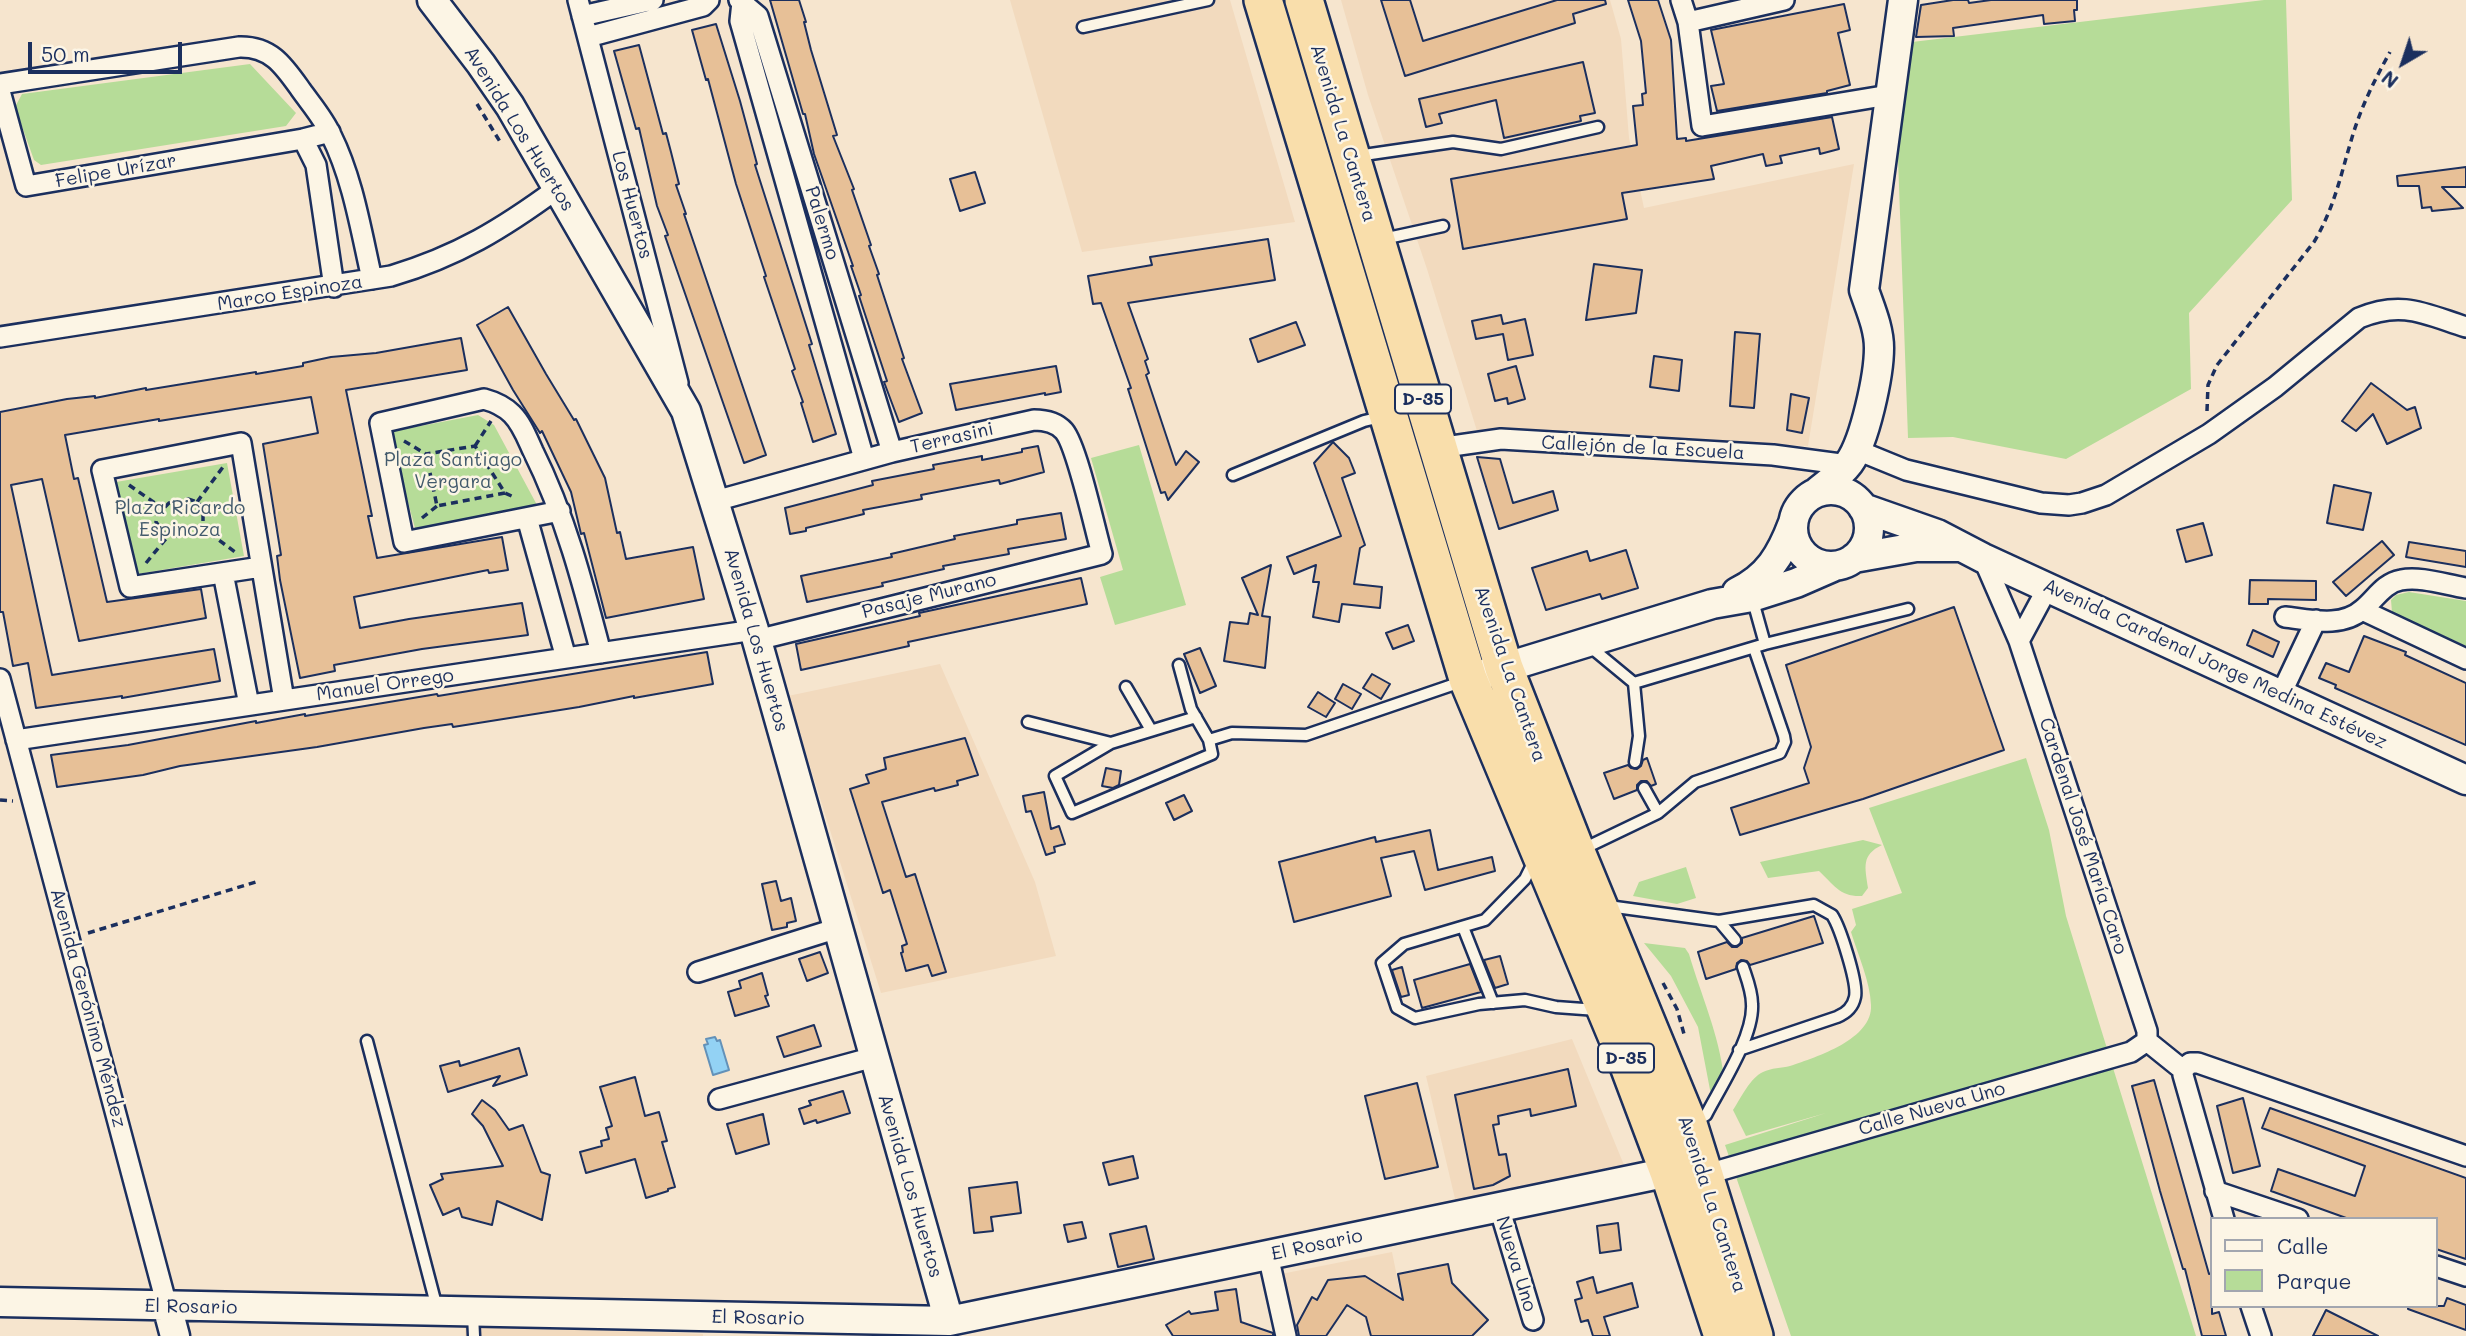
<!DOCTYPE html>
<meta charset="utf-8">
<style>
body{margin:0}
#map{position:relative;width:2466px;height:1336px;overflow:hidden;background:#f6e5ce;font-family:Mali,sans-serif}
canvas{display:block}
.legend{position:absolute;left:2210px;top:1217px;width:228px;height:91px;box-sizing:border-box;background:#fcf5e5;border:2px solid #a2a6af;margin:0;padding:9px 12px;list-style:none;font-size:21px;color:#1b2f5e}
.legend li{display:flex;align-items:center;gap:14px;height:35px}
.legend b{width:35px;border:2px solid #a2a6af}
.north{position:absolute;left:2368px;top:28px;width:70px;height:70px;-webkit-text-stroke:5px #fcf5e5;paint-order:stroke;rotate:219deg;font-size:19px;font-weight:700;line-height:28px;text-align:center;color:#1b2f5e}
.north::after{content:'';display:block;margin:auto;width:24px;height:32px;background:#1b2f5e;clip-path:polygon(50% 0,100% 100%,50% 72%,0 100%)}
.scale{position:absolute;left:28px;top:42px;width:154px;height:32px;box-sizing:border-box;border:4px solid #1b2f5e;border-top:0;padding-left:9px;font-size:21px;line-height:24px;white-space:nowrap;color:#1b2f5e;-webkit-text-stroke:5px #fcf5e5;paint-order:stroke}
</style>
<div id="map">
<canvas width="2466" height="1336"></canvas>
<ul class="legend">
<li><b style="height:9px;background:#fcf5e5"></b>Calle</li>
<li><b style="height:19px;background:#b6dc98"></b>Parque</li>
</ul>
<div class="north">N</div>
<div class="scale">50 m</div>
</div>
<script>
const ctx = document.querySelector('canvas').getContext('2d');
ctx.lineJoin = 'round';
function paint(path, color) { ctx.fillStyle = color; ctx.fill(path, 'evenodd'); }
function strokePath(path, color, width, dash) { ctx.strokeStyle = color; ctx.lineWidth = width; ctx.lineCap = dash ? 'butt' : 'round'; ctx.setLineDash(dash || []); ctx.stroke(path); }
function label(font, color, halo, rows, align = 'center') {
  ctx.font = font + ' Mali,sans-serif'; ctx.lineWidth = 5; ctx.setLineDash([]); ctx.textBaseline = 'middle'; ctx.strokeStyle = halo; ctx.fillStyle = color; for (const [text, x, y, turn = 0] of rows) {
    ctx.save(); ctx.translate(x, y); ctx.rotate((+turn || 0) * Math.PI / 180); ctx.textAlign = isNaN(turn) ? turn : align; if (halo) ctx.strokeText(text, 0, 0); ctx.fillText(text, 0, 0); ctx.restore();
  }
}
paint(new Path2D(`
 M1010,0H1230L1295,222L1082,252Z
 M1341,0H1610L1621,39L1629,138L1644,208L1854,164L1808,446L1477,431L1427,269L1368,95Z
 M940,664L1035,882L1056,956L881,993L788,696Z
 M1572,1039L1624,1165L1605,1171L1456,1203L1426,1076Z
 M1392,1252L1409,1336H1294L1281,1274Z
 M465,1323L703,1334V1336H465Z`), '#f2dabe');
paint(new Path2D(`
 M2264,0H2286L2292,200L2189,313L2191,389L2066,459L1953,437L1908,438L1898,158L1912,42Z
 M250,64L296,113L286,126L41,165L34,160L15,107L22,94Z
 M478,415L494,425L537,505L415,528L389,432Z
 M1139,445L1186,605L1115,625L1100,577L1123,570L1091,458Z
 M227,463L244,556L132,575L116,482Z
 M2409,592L2466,601V646L2392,612L2391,600L2396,595Z
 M2026,758L2049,830L2066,916L2196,1336H1791L1725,1145L1826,1113L1746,1136L1733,1110C1741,1098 1750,1078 1763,1072C1771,1068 1782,1068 1790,1066C1817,1057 1873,1039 1871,1005C1870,981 1858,955 1851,932L1856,925L1852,909L1902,893L1869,808Z
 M1863,840L1882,845C1861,855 1865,867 1868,888L1862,896C1840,897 1834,885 1819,871L1768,878L1760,862Z
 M1686,867L1696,898L1677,904L1633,896L1639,882Z
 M1644,943L1685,948L1689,954C1701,995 1719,1034 1724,1078L1711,1095L1698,1027L1671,976Z`), '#b6dc98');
const water = new Path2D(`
 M715,1037L717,1041L720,1040L729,1070L713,1075L704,1045L708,1044L706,1039Z`);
paint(water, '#93d2f4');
strokePath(water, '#6391b8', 2);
const building = new Path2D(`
 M770,0H799L806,22H804L811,50L837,135L833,136L854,189L852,190L871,245L869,246L879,274L877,275L904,358L902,359L922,413L899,422L884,382L887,381L859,296L861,295L851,266H853L814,154L805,114H803Z
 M1381,0H1410L1423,41L1557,0H1605L1606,4L1573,14L1575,23L1405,76Z
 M1628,0H1658L1671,40L1677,139L1686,138V141L1832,117L1839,149L1820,154L1819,148L1780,156L1782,163L1766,166L1763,154L1711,166L1714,179L1622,193L1627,219L1463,249L1451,179L1637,145L1633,106L1643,105L1642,94L1646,93L1641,41Z
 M1953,0H1968L1969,3L1991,0H2077V10H2074L2075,21L2044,24L2043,15L1953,28L1954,36L1916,37L1921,5Z
 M1844,4L1850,30L1838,33L1850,85L1827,91V93L1717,111L1711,86L1724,84L1711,30Z
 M716,24L740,101L757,164L755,165L812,344L809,345L836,434L813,442L801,403L803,402L792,371L795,369L764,277L766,276L736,184L708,79L706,80L692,30Z
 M639,45L663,134L666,133L671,152L679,184L676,185L686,214H684L766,455L744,463L665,236L668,235L657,206L639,128L636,129L614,51Z
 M1583,62L1595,113L1580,116L1581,121L1504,138L1496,100L1439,114L1442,123L1426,127L1419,99Z
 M2466,167V187H2442L2463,208L2432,211L2431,207L2422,208L2419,186H2398L2397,176Z
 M975,172L985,203L960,211L950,179Z
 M1268,239L1275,280L1128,303L1148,359L1145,361L1149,373L1146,375L1176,465L1186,451L1199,462L1168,500L1165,492L1161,493L1128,389L1131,388L1101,303L1093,304L1088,276L1152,265L1150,257Z
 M1594,264L1642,270L1636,313L1586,320Z
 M508,307L546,374L574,420L576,419L605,478L617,533L620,532L626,559L693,547L704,599L606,618L584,533L581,534L571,492L542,431L540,433L513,390L477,325Z
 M1501,315L1503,324L1525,319L1533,355L1508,360L1503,334L1476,339L1472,321Z
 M1296,322L1305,345L1258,362L1250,339Z
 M1735,332L1760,334L1754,408L1730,406Z
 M461,338L467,370L346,390L372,516H368L377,558L502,537L508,570L489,573L488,570L354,597L360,628L409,619L522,603L528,635L422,649L334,665L335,671L300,678L280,580L277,556L281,555L263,444L318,433L311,397L159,421V419L65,435L74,479L78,478L107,602L201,589L206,618L79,641L42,479L11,485L52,675L214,649L220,681L122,698V696L36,708L28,663L13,666L3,612H0V412L67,399L95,396V398L146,388V390L256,372V374L303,366V363L331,357L376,353Z
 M1654,356L1682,360L1679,391L1650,387Z
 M1056,366L1061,392L1045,395V393L956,410L950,384Z
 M1516,366L1525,399L1508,404L1507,398L1495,401L1488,374Z
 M2371,383L2407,410L2415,407L2421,428L2387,444L2373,414L2356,431L2342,421Z
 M1791,394L1809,398L1802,433L1787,430Z
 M1333,442L1349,458L1355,473L1342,478L1365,545L1360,548L1354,584L1382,587L1380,608L1342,604L1339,622L1313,617L1319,582H1313L1316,565L1294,574L1287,557L1341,536L1314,463Z
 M1038,446L1044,472L1000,484L999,480L921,495L922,499L863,510L864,514L806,528V531L790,534L785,508L873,485L872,481L934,469L933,465L982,456V460L1022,452V449Z
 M1477,457L1500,459L1513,503L1553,491L1558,510L1499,529Z
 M2334,485L2371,493L2363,530L2327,523Z
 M1061,513L1066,539L1008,549L1009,554L943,566L944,569L882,583L883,586L807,602L801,576L892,557L891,554L955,539L954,536L1017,524V520Z
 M2203,523L2212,555L2186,562L2177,530Z
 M2382,541L2394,555L2346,596L2333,582Z
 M2409,542L2466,551V567L2406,557Z
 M1626,550L1638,588L1602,599L1600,594L1546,610L1532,568L1587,551L1590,561Z
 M1271,565L1262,616L1270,617L1265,668L1224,661L1230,622L1248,624L1250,613L1258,615L1242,578Z
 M1081,578L1087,604L908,642L909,646L801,670L796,644L920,616L919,613Z
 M2250,580L2316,581V600L2268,599V604H2249Z
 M1954,607L2004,750L1863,799L1740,835L1731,808L1809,783L1804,768L1811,747L1786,665Z
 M1408,625L1414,641L1393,649L1386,633Z
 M2253,630L2279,642L2273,657L2247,645Z
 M2364,636L2406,652L2405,655L2466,683V745L2335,688L2336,685L2319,678L2326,663L2349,672Z
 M1200,648L1216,686L1200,693L1184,654Z
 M707,652L713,684L634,698V696L579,707L453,727L452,724L424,728L317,747L180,766L143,775L57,787L51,755L128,745L256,721V723L305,714V716L437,694L438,696Z
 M1372,674L1390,684L1381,699L1363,688Z
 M1343,684L1361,694L1352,709L1335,699Z
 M1318,692L1335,703L1326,717L1308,707Z
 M965,738L978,775L957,781L958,785L935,791L934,788L882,802L906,877L915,874L946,972L932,976L928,965L906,971L901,953L903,952L902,946L907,944L890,890L883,893L850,789L869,783L866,775L886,769L884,758Z
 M1647,758L1656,784L1651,786L1647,781H1641L1637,785V790L1614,799L1604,773L1628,765L1631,768L1637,769L1641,766L1643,760Z
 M1106,768L1121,771L1119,785L1113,788L1102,786Z
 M1044,792L1051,829L1059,826L1065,844L1054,847L1055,852L1046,855L1031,811L1026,812L1023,796Z
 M1184,795L1192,811L1174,820L1166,803Z
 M1430,830L1438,870L1492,857L1495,871L1425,890L1414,851L1381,858L1391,896L1294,922L1279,862L1375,837L1376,842Z
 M776,881L781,901L791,898L796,921L787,923V927L772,930L762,884Z
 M1814,916L1823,943L1750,965L1747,961L1741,960L1737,963L1736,969L1706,979L1698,952L1727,942L1732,947H1737L1742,943V938Z
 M820,952L828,973L807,981L799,959Z
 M1500,956L1508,984L1495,988L1484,960Z
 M1470,964L1481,992L1422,1008L1414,980Z
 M1402,967L1409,995L1401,997L1392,970Z
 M762,973L768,995L765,996L769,1006L735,1016L728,992L741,988L739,981Z
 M814,1025L821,1046L784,1057L777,1037Z
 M519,1048L527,1075L493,1086L500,1076L448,1092L440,1066L459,1061L460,1066Z
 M1568,1069L1576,1106L1531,1116L1530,1109L1498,1116L1499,1124L1493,1125L1499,1155L1506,1154L1510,1176L1493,1185L1474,1189L1455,1095Z
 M635,1077L645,1116L659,1112L667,1141L662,1142L675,1187L668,1189V1191L646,1198L635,1159L586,1173L580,1152L602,1146L601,1141L609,1139L606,1128L612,1126L600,1087Z
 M2154,1080L2209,1274L2212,1273V1314L2219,1312L2226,1336H2202L2185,1269H2183L2160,1191L2132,1086Z
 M1417,1083L1438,1167L1385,1179L1365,1096Z
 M843,1091L850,1113L817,1123L816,1120L804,1124L799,1109L811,1105L809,1101Z
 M2243,1098L2260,1166L2233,1173L2217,1106Z
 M482,1100L495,1110L509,1130L523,1125L541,1172L550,1175L542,1220L497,1201L492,1225L462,1217L459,1208L443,1215L430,1185L443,1179L441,1174L503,1166L483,1126L472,1114Z
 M2270,1108L2466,1178V1259L2436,1249V1219H2349L2271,1191L2278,1169L2355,1196L2365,1166L2262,1128Z
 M763,1114L769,1144L736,1154L727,1124Z
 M1133,1156L1138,1178L1109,1185L1103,1163Z
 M1017,1182L1021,1213L991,1217L993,1231L974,1233L969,1188Z
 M1082,1222L1086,1238L1068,1242L1064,1225Z
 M1618,1223L1621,1250L1600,1253L1597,1226Z
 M1146,1226L1154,1259L1118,1267L1110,1234Z
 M1448,1264L1452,1283L1488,1320L1472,1336H1371L1366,1317L1347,1305L1326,1336H1299L1297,1325L1312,1297L1317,1300L1328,1280L1365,1276L1403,1300L1398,1274Z
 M1593,1277L1597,1293L1632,1283L1638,1307L1604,1317L1610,1336H1593L1588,1320L1581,1322L1575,1300L1582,1298L1577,1282Z
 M1236,1289L1241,1322L1273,1333V1336H1173L1166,1325L1189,1311L1191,1314L1218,1310L1215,1292Z
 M2447,1298L2466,1305V1330L2408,1309V1306H2444Z
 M2326,1310L2378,1336H2313Z`);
paint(building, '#e7c097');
strokePath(building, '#1b2f5e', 2);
const lane = new Path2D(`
 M1083,27L1208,0
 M1357,156L1453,142L1501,149L1598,127
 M1383,239L1443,226
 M1233,475L1364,421L1381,417
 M1765,644L1908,609
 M1588,645L1634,683L1639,736L1635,762
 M1179,665L1191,709L1209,740L1232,733L1306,735L1461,682
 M1634,683L1765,644L1753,601
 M1126,687L1151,730
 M1196,717L1111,743L1055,776L1072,813L1212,754L1209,740
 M1028,722L1111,743
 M1644,788L1658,813
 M1583,849L1658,813L1695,782L1780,753L1785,742L1784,736L1754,648
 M1534,861L1525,879L1485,920L1404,944L1382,963L1397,1008L1415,1018L1479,1004L1525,1000L1556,1007L1597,1010
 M1608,906L1719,921L1814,905L1832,915C1840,927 1858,983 1855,997C1853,1007 1847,1013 1837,1017L1739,1050
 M1719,921L1735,940
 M1463,927L1493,1003
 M367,1041L437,1308
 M1693,1122L1706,1115C1721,1086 1754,1036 1752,1004C1752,991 1747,979 1743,967
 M473,1314L474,1336`);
const street = new Path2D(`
 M578,0L678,383
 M739,0L758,16L892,452
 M1681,0L1688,22L1702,126L1889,95
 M742,2L740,21L864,459
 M582,16L653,0
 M1688,22L1784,0
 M588,37L703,6L709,0
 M0,84L239,47C271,46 284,66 301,90C311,104 324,119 331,135C353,179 361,231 372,279
 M0,91L26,186L303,139L330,132
 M303,139L316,165L334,287
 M0,337L391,276C458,256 502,229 558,188
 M1438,448L1501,439L1773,455L1848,465
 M1857,450L1906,470L2041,503L2069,505L2082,503L2106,495L2209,434L2275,387L2359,318C2402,300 2425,314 2466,327
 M715,501L892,452L1034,420C1046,420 1056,422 1064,431C1077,446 1095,530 1102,554L757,640
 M560,511L404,542L380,423L484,399C495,402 504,406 512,414C522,424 527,438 533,451C565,515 583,584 601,653
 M527,518L566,658
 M261,567L130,587L102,470L241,443L284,700
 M223,573L249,705
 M2362,610L2466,659
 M2285,617C2311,620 2342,628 2363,609C2376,598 2384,583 2401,580C2421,576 2446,585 2466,588
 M2019,641L2048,587
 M0,679L167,1306
 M2281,694L2316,620
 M16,740L754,630
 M698,972L838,928
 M2147,1041L2183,1070
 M719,1099L874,1057
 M1704,1175L2131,1052L2147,1041V1031L2019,641L1983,558
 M2215,1191L2298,1219
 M1499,1207L1533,1320
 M2224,1219L2183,1075V1070L2190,1063H2198L2466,1156
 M1268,1255L1286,1336
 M2436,1266L2466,1276
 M2251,1306L2261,1336`);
const secondary = new Path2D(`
 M432,0L481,64L510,106L686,411L754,630L949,1321
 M1793 528a38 38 0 1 1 76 0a38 38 0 1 1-76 0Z
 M1817,492C1828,483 1841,474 1849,463C1865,441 1879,375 1879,348C1879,328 1870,308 1864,290L1903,0
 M1863,508L1937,534L1983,558L2466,780
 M1854,558L1916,547H1956
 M1737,592C1768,577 1781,555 1793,523
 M1487,673L1712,604L1752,597L1796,583L1835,566
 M0,1302L949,1321L1669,1172
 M167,1306L175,1336`);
const highway = new Path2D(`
 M1263,0L1468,679L1625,1055L1669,1172L1723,1336
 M1304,0L1504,668L1576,852L1688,1124L1754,1336`);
strokePath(lane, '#1b2f5e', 15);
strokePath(street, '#1b2f5e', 24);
strokePath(secondary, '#1b2f5e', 33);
strokePath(highway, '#1b2f5e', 42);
strokePath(new Path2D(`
 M477,104L502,145
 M2207,411L2208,385L2217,365L2314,242C2334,208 2340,178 2351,141C2360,109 2374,81 2390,52
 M404,441L426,454
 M475,446L491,421
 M129,485L162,508
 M505,493L437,506L426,454L475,446L505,493L516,498
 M188,499L197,502L203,508V523C192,535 181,538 165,534L156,522L157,515L169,503Z
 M197,502L223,467
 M422,518L437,506
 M200,526L235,552
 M146,563L169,535
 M0,800L13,801
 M88,933L256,882
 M1663,983L1677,1009L1684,1034`), '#1b2f5e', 3.5, [7, 5]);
strokePath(lane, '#fcf5e5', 10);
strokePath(street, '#fcf5e5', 19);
strokePath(secondary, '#fcf5e5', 28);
strokePath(highway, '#f9deab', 37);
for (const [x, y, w] of [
 [1423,399,56],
 [1626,1058,56]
]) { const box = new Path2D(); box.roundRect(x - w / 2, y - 14.5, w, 29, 5); ctx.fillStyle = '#fcf5e5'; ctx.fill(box); strokePath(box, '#1b2f5e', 2); }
label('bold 18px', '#1b2f5e', null, [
 ["D-35",1423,399],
 ["D-35",1626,1058]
]);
label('19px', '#1b2f5e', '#fcf5e5', [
 ["Avenida Los Huertos",519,129,58],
 ["Avenida La Cantera",1343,133,73],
 ["Felipe Urízar",116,171,-10],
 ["Los Huertos",632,205,75],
 ["Palermo",822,223,73],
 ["Marco Espinoza",290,293,-9],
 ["Terrasini",952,438,-13],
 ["Callejón de la Escuela",1643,448,3],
 ["Pasaje Murano",929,596,-14],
 ["Avenida Los Huertos",756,640,74],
 ["Avenida Cardenal Jorge Medina Estévez",2215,664,25],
 ["Avenida La Cantera",1510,674,71],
 ["Manuel Orrego",385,685,-8],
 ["Cardenal José María Caro",2083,836,72],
 ["Avenida Gerónimo Méndez",88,1008,75],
 ["Calle Nueva Uno",1932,1109,-16],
 ["Avenida Los Huertos",910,1186,74],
 ["Avenida La Cantera",1712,1204,72],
 ["El Rosario",1317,1245,-12],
 ["Nueva Uno",1516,1264,73],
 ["El Rosario",191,1307,1],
 ["El Rosario",758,1318,1]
]);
label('19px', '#425a6c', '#fcf5e5', [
 ["Plaza Santiago",453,460],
 ["Vergara",453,482],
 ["Plaza Ricardo",180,508],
 ["Espinoza",180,530]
]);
</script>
